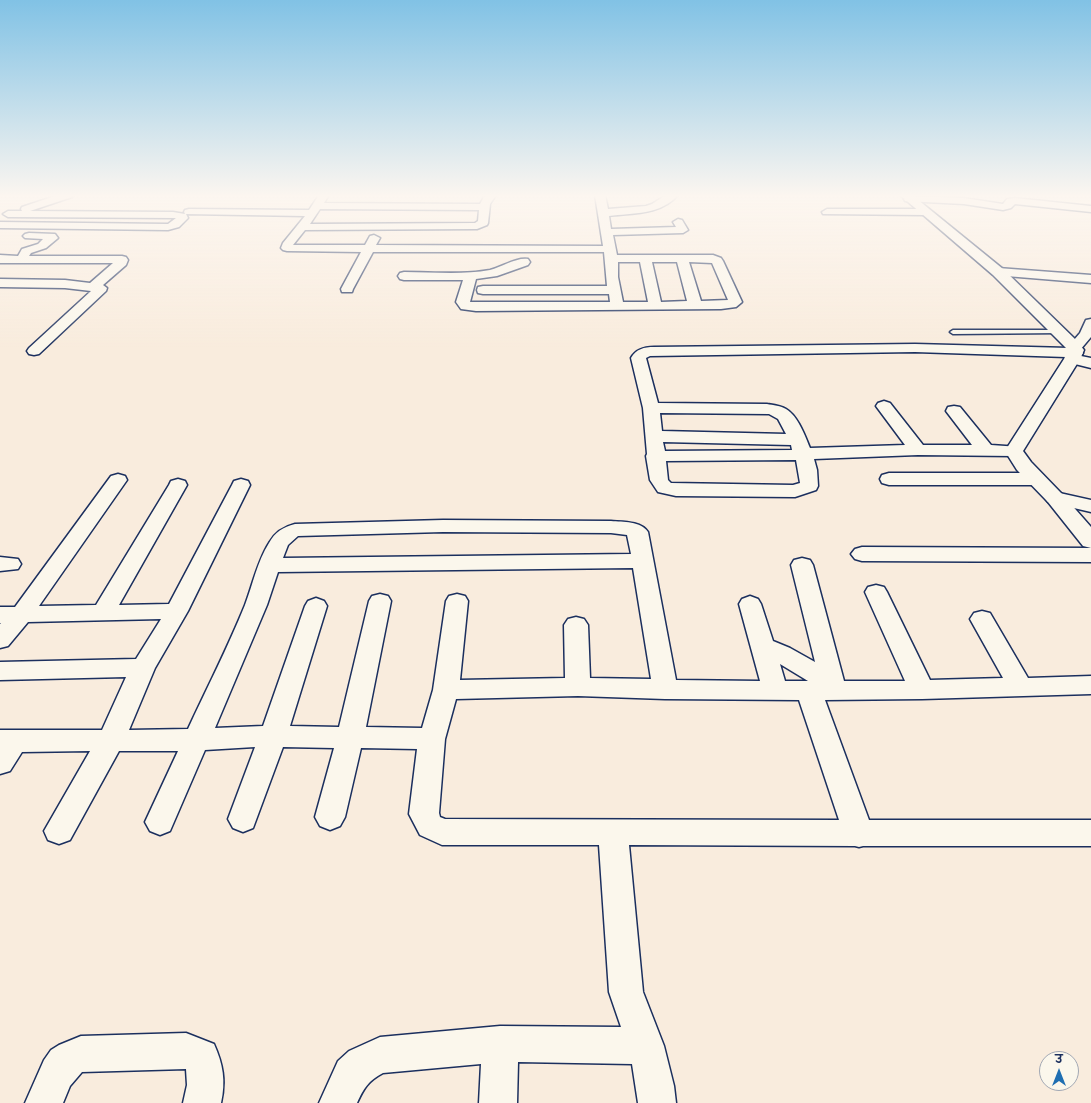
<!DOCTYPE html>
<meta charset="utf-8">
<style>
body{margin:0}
#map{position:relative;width:1091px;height:1103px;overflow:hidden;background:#f9ecdd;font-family:"Comic Neue","Playpen Sans Deva",sans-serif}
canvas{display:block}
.north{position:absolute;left:1039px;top:1051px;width:40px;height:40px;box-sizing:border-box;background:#fbf7ec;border:1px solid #a1a7b3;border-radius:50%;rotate:0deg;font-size:11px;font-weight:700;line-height:16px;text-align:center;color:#1b2f5e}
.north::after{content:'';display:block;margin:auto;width:14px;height:18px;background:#1f6fb2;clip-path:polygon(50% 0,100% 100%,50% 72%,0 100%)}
</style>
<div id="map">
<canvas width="1091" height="1103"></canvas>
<div class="north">उ</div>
</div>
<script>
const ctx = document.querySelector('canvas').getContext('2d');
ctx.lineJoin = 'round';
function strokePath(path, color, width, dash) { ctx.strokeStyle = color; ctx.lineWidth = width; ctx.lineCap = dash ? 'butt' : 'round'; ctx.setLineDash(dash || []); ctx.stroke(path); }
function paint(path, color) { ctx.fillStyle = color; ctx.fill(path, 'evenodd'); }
const service = new Path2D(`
 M1059,330L1061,331V333L953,334L950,332L953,330Z`);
const minor = new Path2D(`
 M58,195H74L72,197L30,211L173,212L185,214L184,212L185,210L189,209L309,210L319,195H329L324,203L480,204L485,195H496L490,204L488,223L487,225L477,229L305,230L293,245H365L370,236L374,235L380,238L376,245L603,246L595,195H605L608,209L646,206L652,204L666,195H678C661,215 632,213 609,216L611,229L676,227L673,222L678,219L682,220L688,230L683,233L613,235L617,255H713L721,258L723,261L742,302L736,307L721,309L476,311L461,309L456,302L463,280H404L400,279L398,276L400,273L404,272C433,272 462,275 490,270C502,267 517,257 528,259L530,262L528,265L497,276L476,279L470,302H610L609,294H483L478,293L477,290L478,287L483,286H607L604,252H373L353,289L352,292H342L341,289L361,252L287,251L283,250L281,248L283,243L305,216L186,214L188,218L179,227L168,230L0,228V222L168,224L176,218L8,217L3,214L8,211H22L21,209L22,207ZM320,209L479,210L478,221L475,223L310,224ZM618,262H640L648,302H623L618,277ZM652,262H677L687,301L661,302ZM689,262L712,263L728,300L701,301Z
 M909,196L964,198L1003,204L1007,199L1015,198L1091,206V212L1015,204L1011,208L1003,210L964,204L905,201L904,199Z
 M827,209H925L930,212L925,215L823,214L822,212Z
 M29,233L55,234L58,238L46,248L31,253L29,256H122L126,257L128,260L126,265L103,285L107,288L106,291L39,354L34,355L29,354L27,351L29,348L91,291L65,288L0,287V279L65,280L90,283L113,263H0V255L18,256L22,249L38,244L43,239L25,238L23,236L25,234Z
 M998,268L1091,275V283L994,275L992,272L994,269Z
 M1091,319V337L1080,350L1083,353L1081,356L1091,358V368L1067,362L1065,359L1066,357L915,352L650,356L646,358L658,403L767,404C773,405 781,406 786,409C798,416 805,436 810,448L905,445L876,406L878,403L884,401L890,403L923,445H972L946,411L948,407L954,406L960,407L991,445L1020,447L1023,451L1020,455L1014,456L918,455L814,459L817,470L818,486L816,490L795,497L676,496L658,492L650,480L646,456L647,454L643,408L631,358C636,349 644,347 654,347L915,344L1069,348L1068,347L1080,333L1086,320ZM660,413L769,414L778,419L786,434L662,431ZM663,442L791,445L792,450L665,451ZM796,460L800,483L793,485L671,483L668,480L666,461Z
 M889,473H1036L1043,475L1045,479L1043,483L1036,485H889L882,483L880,479L882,475Z
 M118,474L125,476L127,480L39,606L96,605L169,485L171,481L178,479L185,481L187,485L119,605L169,604L232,485L234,481L241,479L248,481L250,485L188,611L155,668L129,730L188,729C207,688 228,647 245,605C253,584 257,562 269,543C275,532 283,527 295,524L443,520L611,521C623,522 641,521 648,532L676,680L760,681L739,604L742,599L750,596L758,599L761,604L773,641L790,648L815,662L791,565L794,560L802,558L810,560L813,565L844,681H905L865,592L868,587L876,585L884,587L887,592L930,680L1003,678L970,619L974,613L982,611L990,613L1028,678L1091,676V694L922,699L825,700L869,820H1091V846H863L859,847L855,846L629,845L643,992L664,1046L674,1086L676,1103H638L632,1064L518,1062L517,1103H479L481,1064L383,1073C368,1081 364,1088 357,1103H319L338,1061L349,1051L380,1037L500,1026L621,1027L609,992L599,845H442L420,835L409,814L417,749L361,748L345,817L340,826L330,830L320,826L315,817L334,748L283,747L253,828L243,832L233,828L228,819L255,747L205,750L170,831L160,835L150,831L145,822L178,751H119L70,840L59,844L48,840L44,831L90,751L22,752L10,771L0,774V730H102L126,677L0,680V662L136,659L161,619L28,622L8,646L0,648V624L1,623H0V607H15L111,476ZM443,532L611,533L627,535L631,554L283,558L288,545L298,536ZM633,568L651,679L590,678L588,625L584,619L576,617L568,619L564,625L565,678L460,680L468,601L465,596L457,594L449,596L446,601L433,690L422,728L366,727L391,601L388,596L380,594L372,596L369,601L339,727L290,726L327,606L324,601L316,598L308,601L305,606L263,726L215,728L267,605L278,572ZM780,664L808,681H785ZM578,696L665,699L799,700L839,820L445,819L440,817L439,813L445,739L456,699Z
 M1055,492L1091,500V512L1048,502L1045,498L1048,494Z
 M862,547L1091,548V562L862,561L855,559L851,554L855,549Z
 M0,557L18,559L21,564L18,569L0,571Z
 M186,1033L214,1044C223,1064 226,1081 221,1103H183L187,1085L186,1069L82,1072L70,1086L63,1103H25L44,1060L51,1050L59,1045L81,1036Z`);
const tertiary = new Path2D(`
 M900,195H912L1003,269L1075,339L1084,350L1080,359L1023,451L1031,462L1062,494L1091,527V548L1083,546L1048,502L1017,470L1005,451L1064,359L1068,350L993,275Z`);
strokePath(service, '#1b2f5e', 3);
strokePath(minor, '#1b2f5e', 3);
strokePath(tertiary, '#1b2f5e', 3);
paint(service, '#fbf7ec');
paint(minor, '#fbf7ec');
paint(tertiary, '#fbf7ec');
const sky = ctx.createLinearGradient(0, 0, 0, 350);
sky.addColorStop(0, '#81c2e5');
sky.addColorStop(0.56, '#fcf6f0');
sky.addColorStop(1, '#fcf6f000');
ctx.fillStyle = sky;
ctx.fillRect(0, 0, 1091, 350);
</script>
